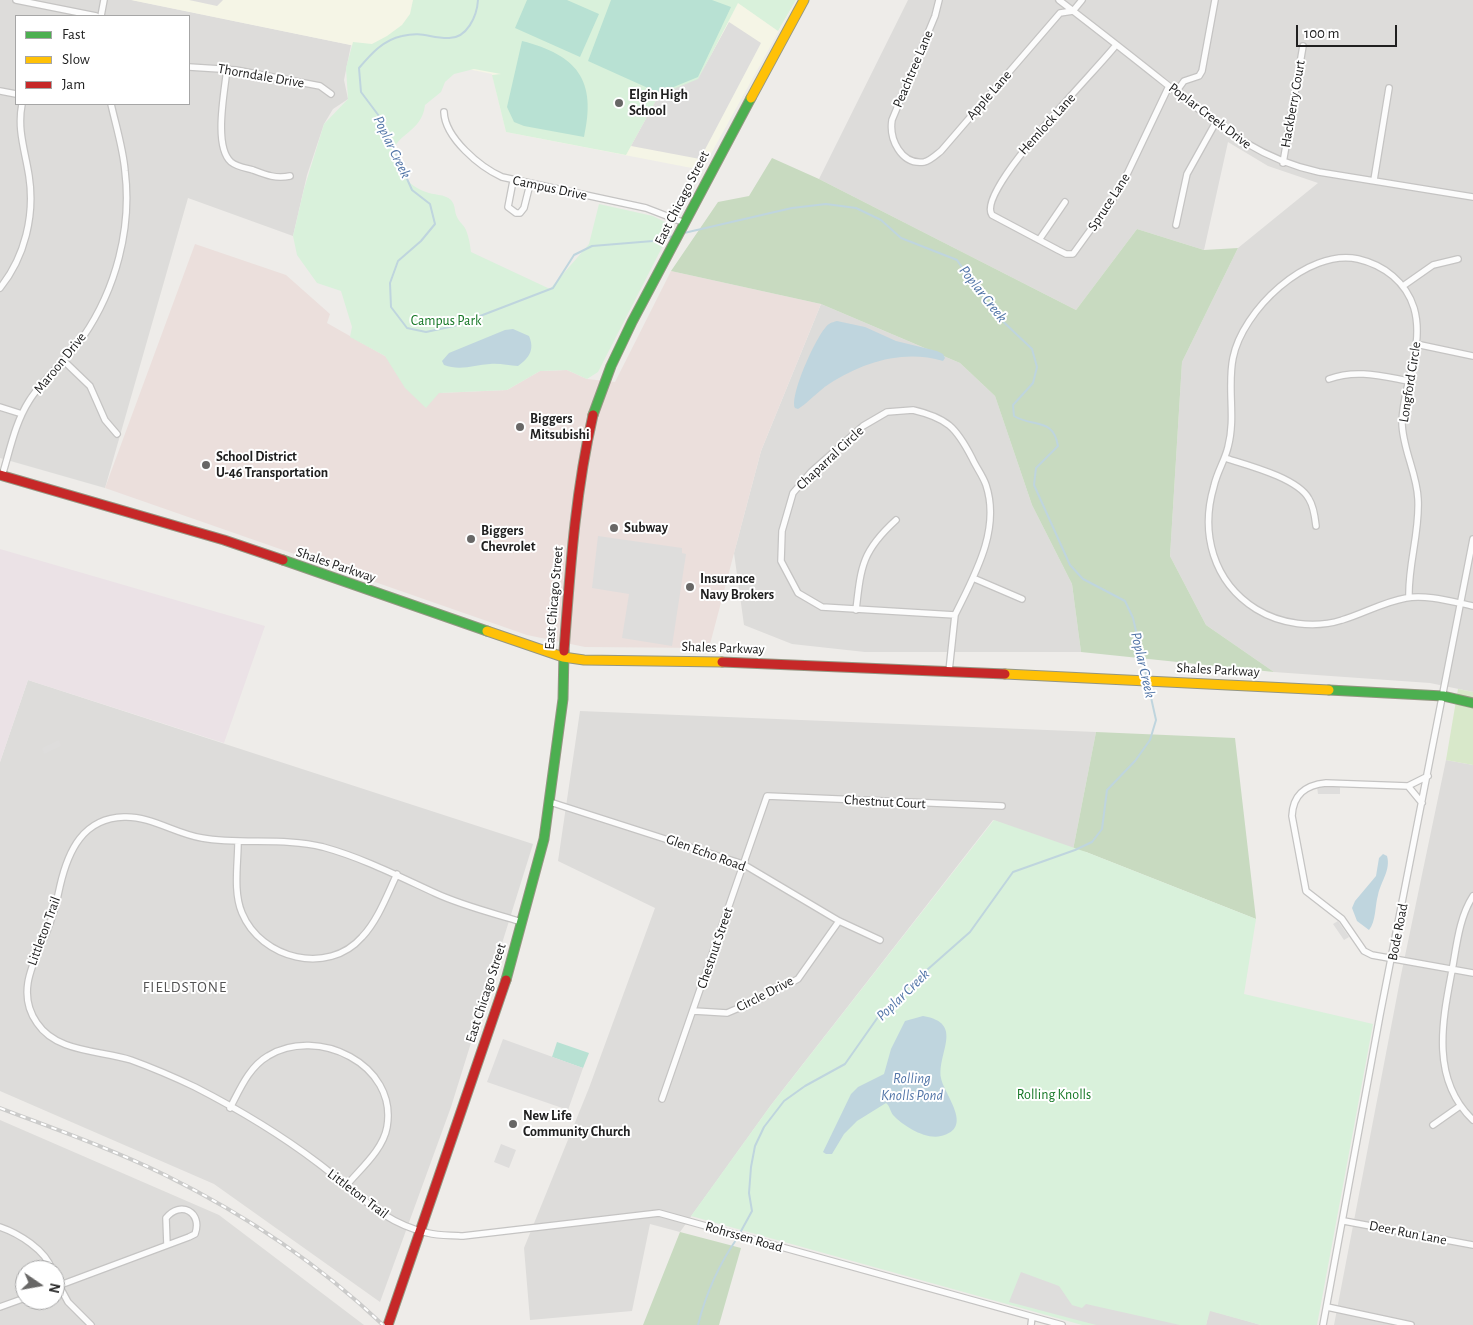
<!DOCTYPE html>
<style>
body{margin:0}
#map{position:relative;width:1473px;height:1325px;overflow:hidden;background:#eeece9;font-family:"Alegreya Sans",sans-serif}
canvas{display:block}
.legend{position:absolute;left:15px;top:15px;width:175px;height:90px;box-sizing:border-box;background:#fff;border:1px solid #a6a6a6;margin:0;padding:6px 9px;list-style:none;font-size:15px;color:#202020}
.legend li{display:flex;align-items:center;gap:10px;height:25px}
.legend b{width:25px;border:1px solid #a6a6a6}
.north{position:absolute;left:15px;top:1260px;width:50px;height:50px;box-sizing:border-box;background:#fff;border:1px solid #a6a6a6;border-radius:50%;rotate:102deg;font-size:14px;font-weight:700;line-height:20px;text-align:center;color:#202020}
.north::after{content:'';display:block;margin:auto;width:18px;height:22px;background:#686766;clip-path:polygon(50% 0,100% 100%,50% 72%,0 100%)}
.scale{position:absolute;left:1296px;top:25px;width:101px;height:22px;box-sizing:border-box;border:2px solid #202020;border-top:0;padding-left:6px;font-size:15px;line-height:18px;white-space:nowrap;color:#202020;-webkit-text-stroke:4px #fff;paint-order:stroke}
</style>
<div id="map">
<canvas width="1473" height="1325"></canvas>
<ul class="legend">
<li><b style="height:6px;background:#4caf50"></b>Fast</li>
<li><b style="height:6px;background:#ffc107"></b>Slow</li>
<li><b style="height:6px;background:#c62828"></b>Jam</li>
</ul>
<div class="north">N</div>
<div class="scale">100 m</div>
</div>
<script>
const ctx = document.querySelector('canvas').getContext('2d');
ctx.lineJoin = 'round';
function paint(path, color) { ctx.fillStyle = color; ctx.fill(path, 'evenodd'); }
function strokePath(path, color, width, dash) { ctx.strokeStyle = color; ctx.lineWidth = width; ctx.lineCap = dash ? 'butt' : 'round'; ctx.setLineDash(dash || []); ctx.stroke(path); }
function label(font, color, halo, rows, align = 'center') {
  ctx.font = font + ' "Alegreya Sans",sans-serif'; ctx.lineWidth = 4; ctx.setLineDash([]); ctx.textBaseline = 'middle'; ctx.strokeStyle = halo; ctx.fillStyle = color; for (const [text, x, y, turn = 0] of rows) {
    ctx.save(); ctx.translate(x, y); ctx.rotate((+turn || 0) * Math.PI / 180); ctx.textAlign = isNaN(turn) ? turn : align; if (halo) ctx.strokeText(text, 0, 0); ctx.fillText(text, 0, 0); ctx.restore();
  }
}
paint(new Path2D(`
 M0,0H132L351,45L344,80L348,99L333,109L324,124L307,175L293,236L188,198L105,488L0,458ZM16,16H189V104H16Z
 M908,0H1473V692L1430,683L1274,672L1206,625L1170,556L1182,362L1238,248L1318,183L1268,166L1228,142L1204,250L1137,229L1076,310L819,179Z
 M821,304L960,363L995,396L1032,505L1072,584L1081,652H865L792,644L744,625L734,553L761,451Z
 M28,680L533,844L451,1107L380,1302L214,1184L0,1091V762Z
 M580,711L1096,732L1073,850L993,820L771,1105L680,1232L650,1224L632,1311L530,1320L524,1248L589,1088L655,908L558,861Z
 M1446,760L1473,765V1325H1334L1401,975Z
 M0,1120L219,1215L364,1325H0ZM25,1270H55V1300H25Z
 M1209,1310L1261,1325H1206Z`), '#dddcda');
paint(new Path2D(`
 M195,244L286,275L330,314L327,323L385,356L439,393L507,390L540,371L567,370L587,379L615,382L671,271L821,304L761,451L709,648L585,647L527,635L105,488Z`), '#ebdfdc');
paint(new Path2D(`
 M0,549L265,626L224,743L28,680L0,762Z`), '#ebe2e6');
paint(new Path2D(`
 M131,0H796L702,170L506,132L492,74Z`), '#f5f5e6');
paint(new Path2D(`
 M1458,689L1473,692V765L1446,760Z`), '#d8e8ca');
paint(new Path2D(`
 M772,158L819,179L1076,310L1137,229L1204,250L1238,248L1182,362L1170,556L1206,625L1274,672L1081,652L1072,584L1032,505L995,396L960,363L821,304L671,271L718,202L749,196Z
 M1096,732L1235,738L1256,919L1086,852L1073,850Z
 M680,1232L741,1248L719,1325H643Z`), '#c8dac0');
paint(new Path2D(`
 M413,0H796L778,31L738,3L698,80L659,95L626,155L506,132L492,75L501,74L474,69L454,74L445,82L441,92L425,105C422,133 395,133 393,154C392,169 412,188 426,192C433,195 445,194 451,200C456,206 454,211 457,217C459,222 464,225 466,230C469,237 470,245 471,252L550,289L589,244L599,204L653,216L673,226L598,372L587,379L567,370L540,371L507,390L439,393L426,408L405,388L385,356L350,337L352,327L341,291L317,283L297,255L293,236L304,189L324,124L348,99L346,68L353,42L372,44L387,36L402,25L410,14Z
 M994,820L1086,852L1256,919L1244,994L1373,1024L1317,1325H1261L1210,1311L1206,1325H1082L691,1216L771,1105Z`), '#d9f1db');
paint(new Path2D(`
 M527,0H567L599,14L580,57L515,28Z
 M611,0H712L731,7L698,77L659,93L588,61Z
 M522,41C577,55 597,80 584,137L524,126L514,122L507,107Z
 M557,1042L589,1053L583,1068L552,1057Z`), '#b8e1d3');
paint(new Path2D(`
 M189,0H223L217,6Z
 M729,22L761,43L700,159L631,146L659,95L698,79Z
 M598,536L682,548V553L686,554L672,646L622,638L629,594L592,588Z
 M59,740L61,746L44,754L42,748Z
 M1321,786L1340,787V794H1318L1317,787Z
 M1338,921L1349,937L1344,940L1333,924Z
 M503,1039L583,1068L568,1110L487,1082Z
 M501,1144L516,1150L509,1168L494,1162Z
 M1021,1272L1059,1286L1072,1305L1082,1308L1086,1304L1180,1325H1096L1009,1302Z`), '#dedddc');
paint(new Path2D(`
 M837,321L865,327L896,341L937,351L943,354L945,358L943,361C904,349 863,362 829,384C818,391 809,402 798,409L795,408C789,396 818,331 829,324C832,322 834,322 837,321Z
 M513,329L529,336C535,350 529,358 518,366C509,366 500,363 490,364C475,365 460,371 444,365L442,361L449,353L505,330Z
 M1383,854L1387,856C1391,870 1381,881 1378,895C1375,905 1376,922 1369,930L1357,921L1352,908L1355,901L1376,876L1379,858Z
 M923,1016C965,1023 937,1053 941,1078C944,1095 975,1128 941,1136C926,1140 903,1126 893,1115C890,1111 890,1106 886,1103L857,1121L844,1134L832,1154H826L823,1152L851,1094L858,1087L884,1074L891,1049L905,1021Z`), '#bfd5de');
strokePath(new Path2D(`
 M478,0C477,16 467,39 448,38C429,38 423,31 402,36C383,40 371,54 359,68L361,92L379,116L412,190L430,204L435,224L421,241L398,261L390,283L391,307L407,328L426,332L454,326L553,288L574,255L592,246L653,241L674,236
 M684,233L792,208L826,204L856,208L881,220L901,238L957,260L992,311L1032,349L1037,367L1033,383L1013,405L1014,416C1034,428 1053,417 1058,446L1036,468L1034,485L1070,565L1083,579L1125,601L1133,618L1147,679
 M740,1233L752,1211L749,1193L751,1167L755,1146L764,1127L784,1101L805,1086L845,1064L878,1017L902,992L970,932L1013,872L1075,850L1092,842L1102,829L1107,790L1135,761L1150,740L1156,720L1148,684
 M698,1325C706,1293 719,1264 738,1237`), '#bfd5de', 2);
const street = new Path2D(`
 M16,0L96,16
 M939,0L935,16L892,120C889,139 901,165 924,162C930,161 936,155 941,151L1060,13L1073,11L1082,0
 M1059,0C1094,27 1130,55 1165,83C1215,122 1254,158 1319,172L1473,197
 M101,16L104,0
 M1116,45C1098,69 975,191 992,215L1058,250L1066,254H1073L1120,189L1169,86
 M189,67L236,70L320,86L331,94
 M227,68C225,90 213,146 231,162C237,167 246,168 253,170C266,175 276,179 290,176
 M0,91L16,94
 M1176,92L1184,81L1199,76L1202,71L1215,0
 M444,112C445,138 480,167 502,177L646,208L685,223
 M1283,163L1303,46
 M1374,180L1389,88
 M513,181L508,207L516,213H520L524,208L530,184
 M1176,225L1187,174L1216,122
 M1039,240L1065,202
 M1403,286L1433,265L1458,259
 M0,288C25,257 35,215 29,176C25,150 17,130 22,104
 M1416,344L1473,356
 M64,361L90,386L105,420L117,434
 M1329,379C1356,369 1381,376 1409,381
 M0,407L22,414
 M913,410C947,418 956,427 972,458C976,467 983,476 986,485C1001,530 974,576 955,615L822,607L798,593L781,561L782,531L793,493L811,472L863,426L887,412Z
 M1225,458C1247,465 1298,478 1309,499C1314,507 1315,517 1316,526
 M2,476C10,450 15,423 29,401C44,377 67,360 83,337C116,289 132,228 125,171C123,148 116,126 111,104
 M973,578L1022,599
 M1409,597C1408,564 1420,532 1418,499C1417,473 1402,448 1402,422C1403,384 1425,346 1414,308C1406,282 1384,265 1358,259C1307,248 1242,311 1233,358C1227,387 1236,417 1228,447C1225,460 1217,472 1214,486C1200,533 1213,582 1256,609C1280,624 1314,629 1342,620C1363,614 1383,602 1406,598C1426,594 1453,602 1473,606
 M856,610C861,566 862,551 896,520
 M949,671L955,615
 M1428,776L1408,786L1326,783C1306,785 1293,794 1292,816L1306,891L1342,919L1364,951L1372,955L1473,973
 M1408,786L1422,803
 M550,802L743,864L839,921L880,940
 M238,842C238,864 233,892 242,913C261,959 328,976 362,937C378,920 387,895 397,874
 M1473,896C1460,916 1457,942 1453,965C1443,1018 1429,1078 1473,1120
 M522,922C493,913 463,906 435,893C398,876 363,858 323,847C283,837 242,845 202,838C176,834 151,816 124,817C83,818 68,851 60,886C57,901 53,916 47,931C35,960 15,992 37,1023C57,1053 100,1050 131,1060C153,1068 174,1077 195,1087C236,1108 281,1135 318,1163C354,1190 382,1223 428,1233C439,1236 451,1235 463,1236L659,1213L1062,1325
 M694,1011L727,1013L760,999L798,979L839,921
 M662,1099L767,796L1002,806
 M230,1108C240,1089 249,1067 268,1056C317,1026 398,1064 387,1127C383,1150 360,1169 346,1186
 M1433,1125L1460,1106
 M1344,1221L1473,1245
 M0,1227C18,1233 46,1250 52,1270
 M55,1278L68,1302L91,1325
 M55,1287L189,1237L195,1234C203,1212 180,1200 166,1218L167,1245
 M0,1307L25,1298
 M1327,1307L1411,1325
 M1031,1325L1032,1317
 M1323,1325L1380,1015L1473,539`);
const fast = new Path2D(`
 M593,415L611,366L632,322L751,98
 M283,560L487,631
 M1329,690L1443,696L1473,703
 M506,980L544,839L563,699L564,651`);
const slow = new Path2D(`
 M751,98L804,0
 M487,631L563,657L584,660L722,662
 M1005,674L1329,690`);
const jam = new Path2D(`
 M0,475L224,540L283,560
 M564,651C570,572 575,493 593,415
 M722,662L1005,674
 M388,1325L506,980`);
strokePath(street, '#c5c4c3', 8);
strokePath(fast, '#949682', 11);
strokePath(slow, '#949682', 11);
strokePath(jam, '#949682', 11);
strokePath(street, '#fcfcfc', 5.5);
strokePath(fast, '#4caf50', 9);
strokePath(slow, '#ffc107', 9);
strokePath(jam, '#c62828', 9);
const rail = new Path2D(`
 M0,1108C55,1129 112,1149 165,1175C244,1214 319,1264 383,1325`);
strokePath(rail, '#cbcbca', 4);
strokePath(rail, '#fff', 2, [5.5]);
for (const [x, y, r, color] of [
 [619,103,5,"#686766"],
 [520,427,5,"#686766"],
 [206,465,5,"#686766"],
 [614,528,5,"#686766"],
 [471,539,5,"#686766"],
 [690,587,5,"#686766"],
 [513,1124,5,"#686766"]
]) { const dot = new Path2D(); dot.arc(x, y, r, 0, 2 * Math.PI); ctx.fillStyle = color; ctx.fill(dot); strokePath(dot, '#fff', 2); }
label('14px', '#202020', '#fff', [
 ["Peachtree Lane",913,69,-67],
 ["Thorndale Drive",261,76,10],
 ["Apple Lane",989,95,-49],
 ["Hackberry Court",1293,104,-80],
 ["Poplar Creek Drive",1210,116,37],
 ["Hemlock Lane",1047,124,-48],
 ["Campus Drive",550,188,12],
 ["East Chicago Street",682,198,-63],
 ["Spruce Lane",1109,202,-57],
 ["Maroon Drive",60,363,-51],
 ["Longford Circle",1410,382,-81],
 ["Chaparral Circle",830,458,-43],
 ["Shales Parkway",336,565,19],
 ["East Chicago Street",554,598,-85],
 ["Shales Parkway",723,648,2],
 ["Shales Parkway",1218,670,3],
 ["Chestnut Court",885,802,3],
 ["Glen Echo Road",706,853,20],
 ["Littleton Trail",44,931,-70],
 ["Bode Road",1398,932,-79],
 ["Chestnut Street",715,948,-71],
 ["East Chicago Street",486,993,-72],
 ["Circle Drive",765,994,-27],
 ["Littleton Trail",358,1194,37],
 ["Deer Run Lane",1408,1233,11],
 ["Rohrssen Road",744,1237,16]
]);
label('bold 14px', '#202020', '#fff', [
 ["Elgin High",629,95],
 ["School",629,111],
 ["Biggers",530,419],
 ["Mitsubishi",530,435],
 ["School District",216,457],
 ["U-46 Transportation",216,473],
 ["Subway",624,528],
 ["Biggers",481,531],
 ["Chevrolet",481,547],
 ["Insurance",700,579],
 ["Navy Brokers",700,595],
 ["New Life",523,1116],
 ["Community Church",523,1132]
], 'left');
label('14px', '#157725', '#fff', [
 ["Campus Park",446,321],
 ["Rolling Knolls",1054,1095]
]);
label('italic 15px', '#5376a8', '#fff', [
 ["Poplar Creek",392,147,64],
 ["Poplar Creek",983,294,52],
 ["Poplar Creek",1143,665,77],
 ["Poplar Creek",903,995,-44],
 ["Rolling",912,1078],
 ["Knolls Pond",912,1095]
]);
ctx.letterSpacing = '1px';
label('15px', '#535353', '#fff', [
 ["FIELDSTONE",185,987]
]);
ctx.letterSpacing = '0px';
</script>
